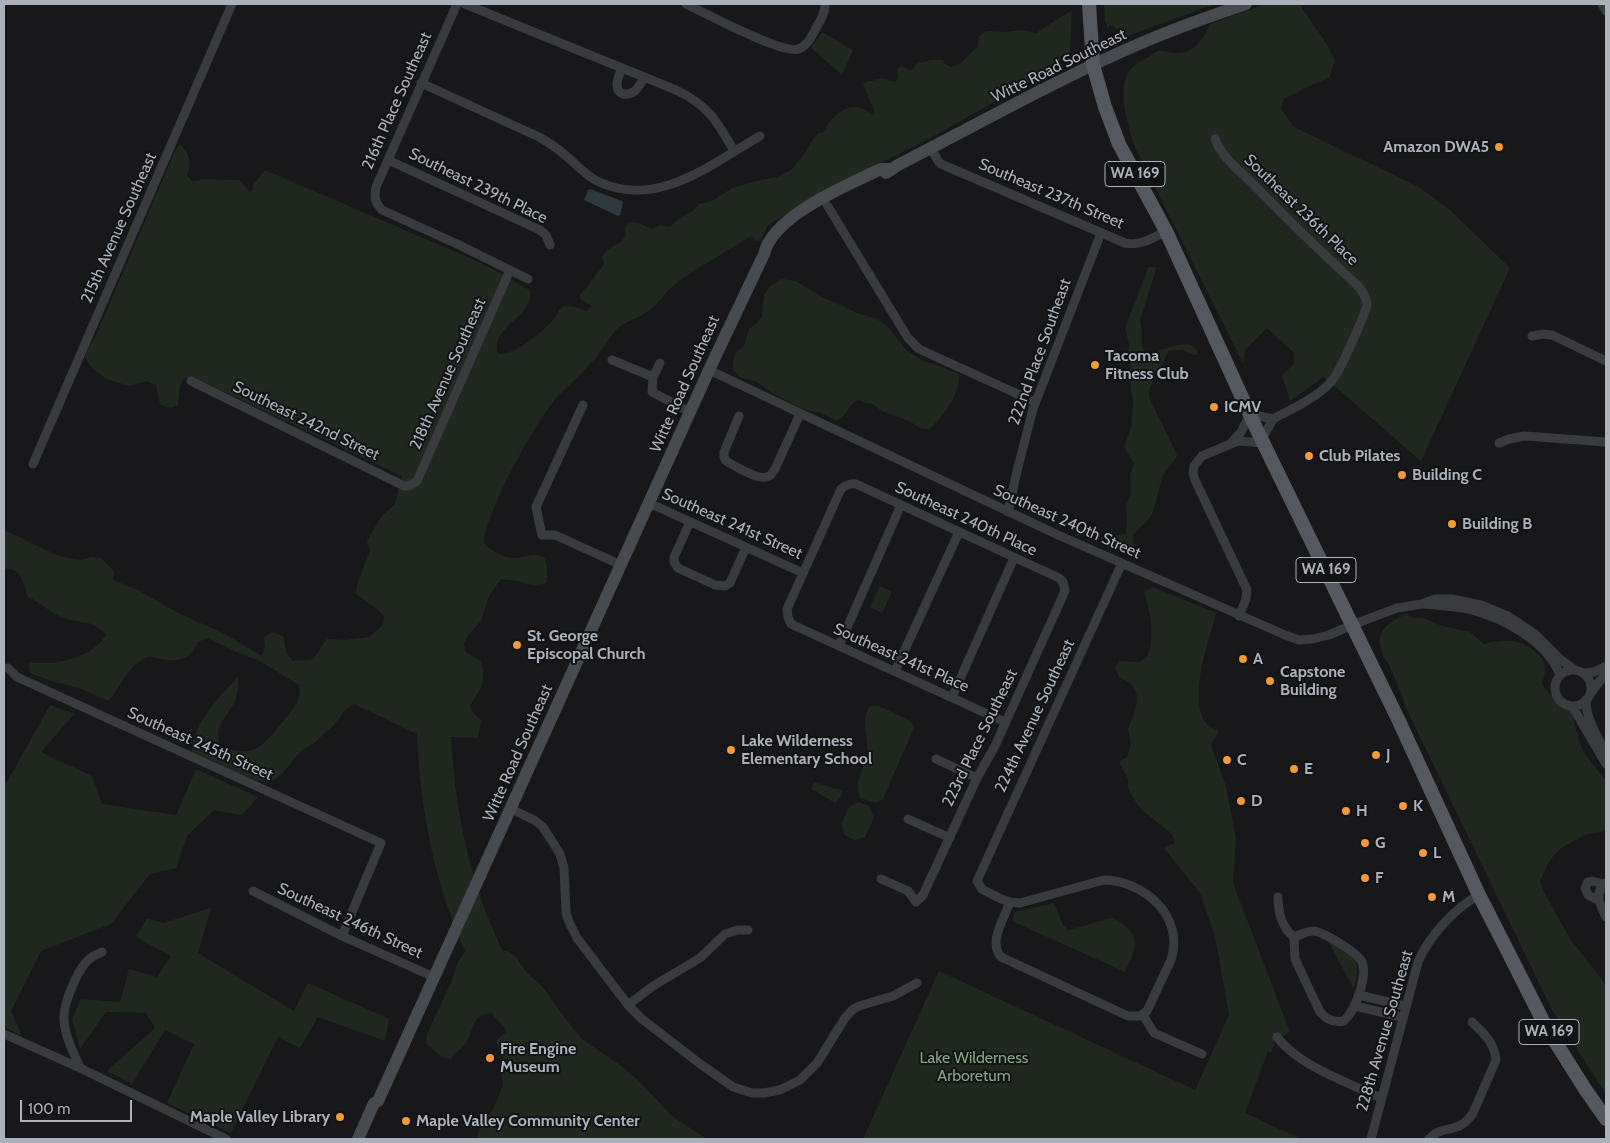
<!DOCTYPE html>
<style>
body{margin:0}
#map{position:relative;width:1610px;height:1143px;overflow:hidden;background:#18181a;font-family:Cabin,sans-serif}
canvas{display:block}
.frame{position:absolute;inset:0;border:5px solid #aab1ba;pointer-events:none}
.scale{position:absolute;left:20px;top:1100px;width:112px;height:22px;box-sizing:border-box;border:2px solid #aab1ba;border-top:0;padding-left:6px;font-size:15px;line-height:18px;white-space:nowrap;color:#aab1ba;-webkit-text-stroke:4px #131315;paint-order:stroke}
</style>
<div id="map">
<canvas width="1610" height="1143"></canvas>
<div class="frame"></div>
<div class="scale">100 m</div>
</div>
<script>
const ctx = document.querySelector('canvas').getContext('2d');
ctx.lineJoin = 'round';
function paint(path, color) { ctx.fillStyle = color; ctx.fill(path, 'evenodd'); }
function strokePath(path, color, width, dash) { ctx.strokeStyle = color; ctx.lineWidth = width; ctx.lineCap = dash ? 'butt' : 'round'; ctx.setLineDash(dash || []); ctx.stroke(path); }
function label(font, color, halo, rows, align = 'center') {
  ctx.font = font + ' Cabin,sans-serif'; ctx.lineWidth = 4; ctx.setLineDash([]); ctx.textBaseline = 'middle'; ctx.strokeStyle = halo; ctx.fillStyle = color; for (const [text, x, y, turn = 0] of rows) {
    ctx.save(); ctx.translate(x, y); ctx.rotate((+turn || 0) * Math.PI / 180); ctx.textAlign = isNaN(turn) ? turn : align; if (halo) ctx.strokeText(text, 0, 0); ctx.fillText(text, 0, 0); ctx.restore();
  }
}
paint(new Path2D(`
 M1104,4H1215L1122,38L1119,30L1111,25L1107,28V23L1105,22Z
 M1266,4H1299L1326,43L1335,61L1329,78L1312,85L1284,99L1281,109L1294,127L1419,187L1450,210L1510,268L1421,461L1324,377L1290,401L1282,376L1294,363V353L1267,328L1245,350L1243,363L1134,145C1128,123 1113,82 1135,65C1137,62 1142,61 1145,59C1149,57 1154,53 1158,51C1165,50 1171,54 1178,53C1195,53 1204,38 1210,24Z
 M1072,10L1070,53L1064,57L1059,64L1045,73L938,134L827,190L788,213L768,225L761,240L757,241L751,236C725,253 697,267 674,285C665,293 659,303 650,310C639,318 626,321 617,329C609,337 602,351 594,360C583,372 571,383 559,395C537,418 485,513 484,543C491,551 505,559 516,558C528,557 531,552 544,557C548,566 548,573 546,583L536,585L526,584L518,581L501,579L489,596L481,621L468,635L464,643L465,652L481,661C487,684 481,687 470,706L474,714L481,720L478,738L451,737C455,811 470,884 503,951H508L516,957L527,973L542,986L567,1021L582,1039L620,1065L639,1081L673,1117L707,1139H476L483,1121L492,1111L502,1088L503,1083L501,1074L503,1054L496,1041L506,1032L504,1027L491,1013C471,1016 475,1027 467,1041C463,1049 455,1051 451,1059C440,1058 434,1050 426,1043L427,1034L452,980L457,964L465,951C434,882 420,809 417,734L354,704L346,709L333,726L315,742L300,752L281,775L272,781L254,780L228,769L219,763L192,752C194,721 218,698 238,677C239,685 238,693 235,701C227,718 212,726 221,746C257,761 265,742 285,719C294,708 302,700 299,685L258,660L241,654L207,638L198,642C192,659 178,663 161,659C154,657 150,655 143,659C127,668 120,688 109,701L82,689L48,680L30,673L29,663C39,662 49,664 58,662C77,658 95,652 106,635C93,618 79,625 61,617C49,612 40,602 28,597C23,584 21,566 4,569V530L59,556L81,560L91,557L101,558L114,571L113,580L138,590L180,614L225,634L262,656L265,647L264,638L272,632L283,636L287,654L293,661C298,660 304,661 309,660C317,659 321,645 327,639L345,640L369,637L383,625L384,616L377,609L356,594L357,585L370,550L367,541L381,517L395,504L402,476L193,377L184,378L180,386L178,405L170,408L160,404L156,385L147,381L129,386L106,379L90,366L85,357L88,348L94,340L175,151L180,143C189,156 193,160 187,175L193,182L202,179L239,180L251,193L254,184L265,170L479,262L528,289L531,292C530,296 530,300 528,304C519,321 491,332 498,354C514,356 544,331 554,319C557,315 558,309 563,307C569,304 581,308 586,311L592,306L580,299V295L603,266L604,262L602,258C608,244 620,248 626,234L624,230L629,222L638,223L652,229L660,225L670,227L680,218L693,211L699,204L714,200L732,188L752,182L777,177L791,170L803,156L815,136L819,133H823C832,114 853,96 872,115L875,113L863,84L867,81H872L881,78L895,82L898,78L897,69L901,66L910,70L914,69L915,65C922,61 935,59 943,60L945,64L951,67L960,64L978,46L979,37L984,32L990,31L1007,32L1021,30L1036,33Z
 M822,32L853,50L842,75L811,48Z
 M1150,267H1155L1156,269L1140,321C1144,331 1139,342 1145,352C1157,356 1193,331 1198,354L1193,355L1182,350H1169L1149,390V397L1177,455C1174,462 1169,466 1165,472C1158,485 1158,501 1152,514C1147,523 1139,527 1133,535L1134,548L1132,553C1122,555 1109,548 1101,542L1100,538C1107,530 1109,535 1117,535C1118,536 1124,534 1125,534L1127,525L1126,506L1131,493L1130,474L1134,464L1124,447L1131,427L1133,400L1131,391L1130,357L1128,351L1129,344L1125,328L1148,268Z
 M782,279L796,281L820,296L860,314L877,319L888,327L907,351L922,360L959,374C962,391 942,419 929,429L920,428L909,421L882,411L874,405L858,400C848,404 847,417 836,421L819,412H815L801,408L772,393L757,382L740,377L733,370V360L737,351L744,346L749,329L757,323L762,316L764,296L770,286Z
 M880,586L892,592L882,613L870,607Z
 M1153,587L1216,613C1209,642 1189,692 1204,720C1207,726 1213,728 1219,731L1211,745L1226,786L1236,839L1233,883L1290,1032L1272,1043L1275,1044L1271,1052L1268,1051L1245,1113L1301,1139H863L939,971L1195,1090L1229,1015L1215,936L1200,893L1164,848L1175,843L1172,834L1143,811L1137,804L1128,788V779L1119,762L1127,757C1129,751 1132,744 1130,738C1130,737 1128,731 1128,730C1128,727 1131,722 1132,719C1140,698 1140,686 1119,677L1115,668L1119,661L1139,662L1147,657C1156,634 1150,614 1144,591Z
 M1406,614L1414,618H1424L1442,626L1470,632L1484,644C1511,638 1526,639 1544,661L1545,672L1542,684L1550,695L1564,699L1569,704L1580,744L1584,753L1606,781V831L1585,835L1561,848L1554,855L1548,864L1540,881L1543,890L1570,939L1598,974L1606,986V1094L1553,1012L1406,708C1402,696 1397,683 1392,672C1390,666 1386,660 1383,655C1373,632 1387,623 1406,614Z
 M50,705L74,714L41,752L92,776L102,804L176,815L196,769L258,797L242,815L214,810L187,836L176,868L150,874L111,924L41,951L11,1011L22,1036L4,1027V780L7,782Z
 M872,706H879L911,721L914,728L883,799C875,805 869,802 860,797C853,777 865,771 867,753C869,734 860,726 869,707Z
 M814,782L843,791L840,798L835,803L811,789Z
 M859,802L870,807L874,818L865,837L855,840L845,835L841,825L849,807Z
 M1054,903L1063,925L1069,930L1111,918C1123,922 1136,931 1135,946C1134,954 1128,964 1125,972L1012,921L1015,912Z
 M211,908L198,953L294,1011L308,983L389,1019L385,1041L318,1017L300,1048L278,1037L231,1133L167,1103L194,1044L165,1030L132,1084L107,1071L155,1028L146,1013L106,1012L80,1049L72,1019L81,999L120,1002L129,969L157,977L171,956L136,937L147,918L163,923Z
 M1328,941C1353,957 1363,957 1354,989Z`), '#202820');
paint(new Path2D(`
 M590,189L622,201L623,203L620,215L618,216L584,200L588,190Z`), '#2e393e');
strokePath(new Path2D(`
 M457,4L376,187C374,198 375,202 382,210L455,243L528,279
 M465,4L676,90C708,105 717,121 734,151
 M686,4C705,13 783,55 799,49C808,45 812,36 816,28C821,20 825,13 825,4
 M1602,4L1606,11
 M622,68C619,75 612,90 623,94C628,95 632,93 635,91C639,87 642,81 645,77
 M421,83L539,137C548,142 557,148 565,155C575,163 585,175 597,181C657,210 711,164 760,136
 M1215,139C1222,158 1240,171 1254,185C1287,219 1321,252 1356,284C1361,289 1366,296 1367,304C1367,311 1340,370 1334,378C1320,397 1293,408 1273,419
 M931,148L938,161L941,164L1125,243C1141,246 1153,238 1166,231
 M388,160L540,230L546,235L550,245
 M827,205L908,338L919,349L1035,402
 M1532,336L1543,334L1552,335L1606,361
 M612,360L653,377
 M660,363L653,377L652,392L690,412
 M709,370L1058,535L1285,635L1299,640L1313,639L1329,635L1352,625L1397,608L1422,604L1435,599H1452L1481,605L1508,616L1535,634L1561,660L1575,670
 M191,381L404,486H409L417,481L510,270
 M583,405L536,507L542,535H555L621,565
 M739,416L724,452V457L726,461C735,466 761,482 769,476C772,475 773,471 775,469L800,414
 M1262,439L1273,419
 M1232,442L1241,432L1250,414L1273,419
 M1499,443L1509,439L1525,436L1606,442
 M33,464L232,4
 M649,503L803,573
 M1008,512L1017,471L1033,409L1101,233
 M690,522L674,557V562L678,568L715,585L725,586L730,583L746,547
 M1425,604C1439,606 1454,606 1468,609C1503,618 1546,640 1560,675
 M1239,616L1246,599L1247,590L1195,480L1193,473L1194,466L1202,456L1238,441L1264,443
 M839,646L901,505
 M8,668L17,677L381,843L342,936
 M1555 688a18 18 0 1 1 36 0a18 18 0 1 1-36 0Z
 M895,671L959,532
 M1584,673L1594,672L1606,666
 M1591,693L1599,682L1606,674
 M952,697L1014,558
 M1586,701C1586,719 1598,738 1606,753
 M1572,706L1606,764
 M936,759L977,778
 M511,809L534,820L542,826L552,841L560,854L564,868L566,913L569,922L577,938L628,1005L642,1019L699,1063L733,1087L752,1093H764L780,1090L800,1080L817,1063L845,1018L852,1010L859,1006L893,996L917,983
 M908,819L950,838
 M881,879L908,891L916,902L923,895L977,778L995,746L1065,591L1063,582L1059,578L856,484C850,483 846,485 841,489L787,609L788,617L791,624L1005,722
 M1606,883C1593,894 1600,904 1606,917
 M253,891L342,936L434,977
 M1278,897C1278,912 1281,927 1294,937L1295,959L1320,1012C1327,1020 1335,1023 1344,1021C1355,1011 1368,976 1362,962C1358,953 1322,931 1313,931C1307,931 1300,935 1294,937
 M1598,900L1588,895L1585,888L1588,882L1592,881L1604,884
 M1010,902C1004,919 988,942 1001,957L1128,1016H1140L1147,1011L1171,960C1185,917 1145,881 1104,880L1020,903L1010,902L1001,899L982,889L977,881L1122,563
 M1359,995L1405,1006
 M628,1005L653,986L700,958L725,934L738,930H748
 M1355,1006L1402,1017
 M1143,1015L1154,1033L1202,1054
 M4,1034L80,1068L226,1139
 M1277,1037C1299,1066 1347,1082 1381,1098
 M80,1068C74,1053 65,1037 64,1020C63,1004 78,966 92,957C95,955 99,954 102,952
 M1371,1139L1418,962C1429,936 1455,908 1479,895
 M1429,1139C1443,1123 1458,1136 1473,1113L1496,1060C1494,1042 1484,1034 1472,1022`), '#393b3f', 9);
strokePath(new Path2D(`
 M886,173L898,165C980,123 1061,77 1146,41C1179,27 1213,15 1246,4
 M358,1139L374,1103L378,1101L709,370L764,254C773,215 848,185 881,169H892`), '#474a4f', 12);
strokePath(new Path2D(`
 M1089,4L1093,65L1105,107L1119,144L1166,231L1256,428L1398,719L1479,895L1502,940L1546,1027L1585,1089L1606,1119`), '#55585e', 14);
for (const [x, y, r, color] of [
 [1499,147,5,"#f09a3a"],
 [1095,365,5,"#f09a3a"],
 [1214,407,5,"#f09a3a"],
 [1309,456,5,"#f09a3a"],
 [1402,475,5,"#f09a3a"],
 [1452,524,5,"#f09a3a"],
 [517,645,5,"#f09a3a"],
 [1243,659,5,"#f09a3a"],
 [1270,681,5,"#f09a3a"],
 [731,750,5,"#f09a3a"],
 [1376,755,5,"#f09a3a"],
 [1227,760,5,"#f09a3a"],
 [1294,769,5,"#f09a3a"],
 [1241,801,5,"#f09a3a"],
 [1403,806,5,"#f09a3a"],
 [1346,811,5,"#f09a3a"],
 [1365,843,5,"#f09a3a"],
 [1423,853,5,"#f09a3a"],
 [1365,878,5,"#f09a3a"],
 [1432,897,5,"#f09a3a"],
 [490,1058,5,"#f09a3a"],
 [340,1117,5,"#f09a3a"],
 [406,1121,5,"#f09a3a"]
]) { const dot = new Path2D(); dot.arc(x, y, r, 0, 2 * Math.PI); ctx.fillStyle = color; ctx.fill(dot); strokePath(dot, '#131315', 2); }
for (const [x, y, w] of [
 [1135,174,60],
 [1326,570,60],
 [1549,1032,60]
]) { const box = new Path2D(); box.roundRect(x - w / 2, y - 12.5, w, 25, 4); ctx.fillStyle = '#131315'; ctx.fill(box); strokePath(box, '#aab1ba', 1); }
label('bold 15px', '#aab1ba', null, [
 ["WA 169",1135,174],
 ["WA 169",1326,570],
 ["WA 169",1549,1032]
]);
label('16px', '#aab1ba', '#131315', [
 ["Witte Road Southeast",1059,66,-26],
 ["216th Place Southeast",397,101,-66],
 ["Southeast 239th Place",478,186,26],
 ["Southeast 237th Street",1051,194,23],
 ["Southeast 236th Place",1301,210,44],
 ["215th Avenue Southeast",119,228,-66],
 ["222nd Place Southeast",1040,352,-70],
 ["218th Avenue Southeast",448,374,-66],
 ["Witte Road Southeast",685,384,-66],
 ["Southeast 242nd Street",306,421,26],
 ["Southeast 240th Place",966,519,25],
 ["Southeast 240th Street",1067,522,24],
 ["Southeast 241st Street",732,524,24],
 ["Southeast 241st Place",901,658,24],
 ["224th Avenue Southeast",1035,716,-65],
 ["223rd Place Southeast",980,738,-64],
 ["Southeast 245th Street",200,744,24],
 ["Witte Road Southeast",518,753,-66],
 ["Southeast 246th Street",350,921,25],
 ["228th Avenue Southeast",1385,1031,-74]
]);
label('bold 16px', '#aab1ba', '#131315', [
 ["Amazon DWA5",1489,147,"right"],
 ["Tacoma",1105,356],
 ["Fitness Club",1105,374],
 ["ICMV",1224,407],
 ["Club Pilates",1319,456],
 ["Building C",1412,475],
 ["Building B",1462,524],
 ["St. George",527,636],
 ["Episcopal Church",527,654],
 ["A",1253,659],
 ["Capstone",1280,672],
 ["Building",1280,690],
 ["Lake Wilderness",741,741],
 ["Elementary School",741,759],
 ["J",1386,755],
 ["C",1237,760],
 ["E",1304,769],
 ["D",1251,801],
 ["K",1413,806],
 ["H",1356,811],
 ["G",1375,843],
 ["L",1433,853],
 ["F",1375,878],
 ["M",1442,897],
 ["Fire Engine",500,1049],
 ["Museum",500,1067],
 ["Maple Valley Library",330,1117,"right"],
 ["Maple Valley Community Center",416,1121]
], 'left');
label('16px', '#84a482', '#131315', [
 ["Lake Wilderness",974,1058],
 ["Arboretum",974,1076]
]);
</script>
